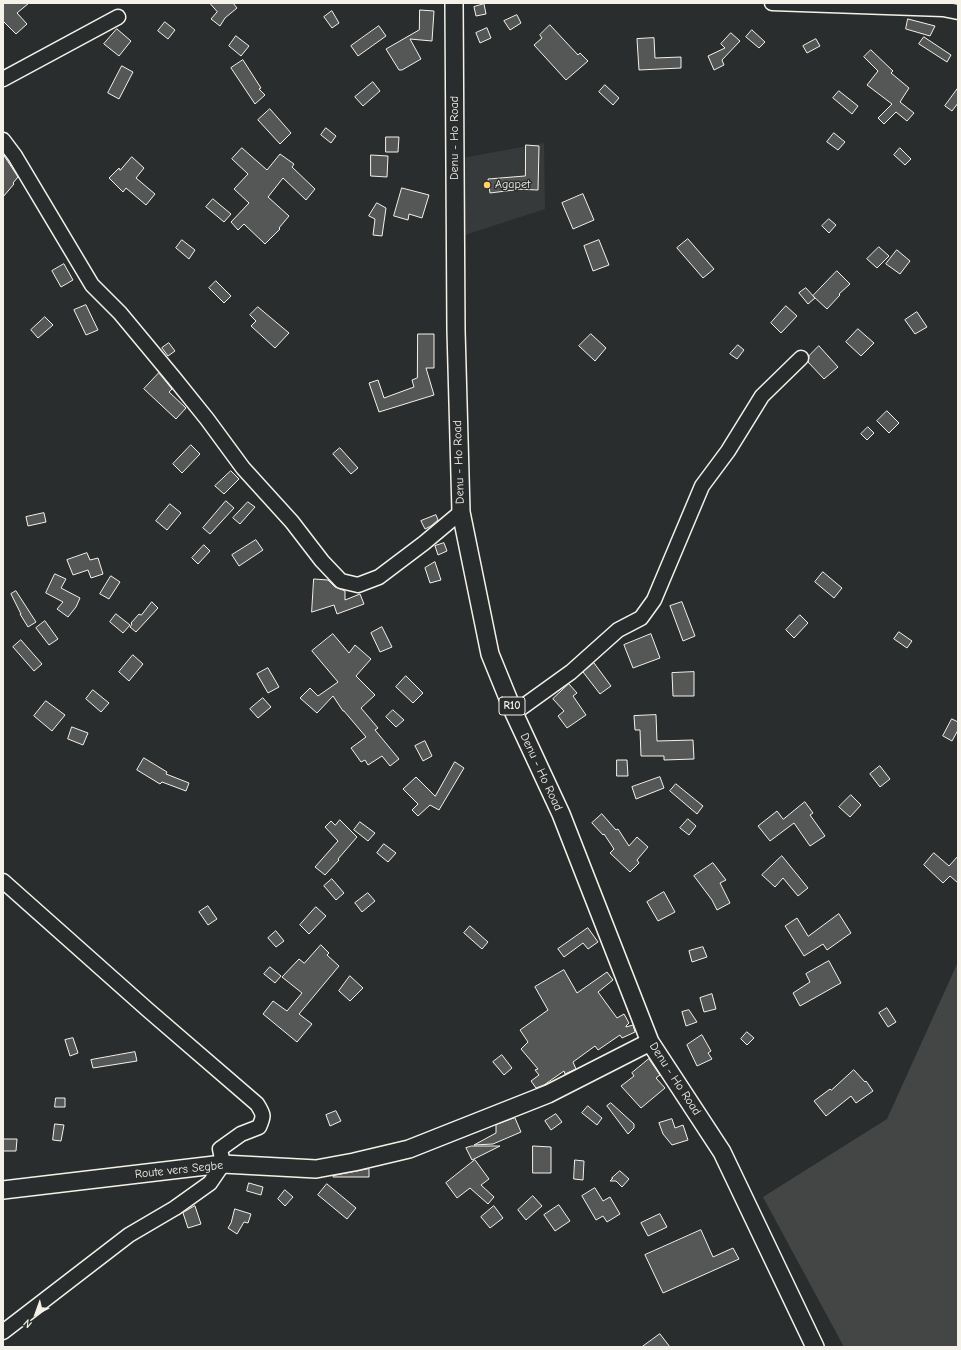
<!DOCTYPE html>
<style>
body{margin:0}
#map{position:relative;width:961px;height:1350px;overflow:hidden;background:#2a2d2e;font-family:"Comic Neue",sans-serif}
canvas{display:block}
.frame{position:absolute;inset:0;border:4px solid #f4f1e8;pointer-events:none}
.north{position:absolute;left:16px;top:1294px;width:40px;height:40px;-webkit-text-stroke:3px #2a2d2e;paint-order:stroke;rotate:221deg;font-size:11px;font-weight:700;line-height:16px;text-align:center;color:#f4f1e8}
.north::after{content:'';display:block;margin:auto;width:14px;height:18px;background:#f4f1e8;clip-path:polygon(50% 0,100% 100%,50% 72%,0 100%)}
</style>
<div id="map">
<canvas width="961" height="1350"></canvas>
<div class="frame"></div>
<div class="north">N</div>
</div>
<script>
const ctx = document.querySelector('canvas').getContext('2d');
ctx.lineJoin = 'round';
function paint(path, color) { ctx.fillStyle = color; ctx.fill(path, 'evenodd'); }
function strokePath(path, color, width, dash) { ctx.strokeStyle = color; ctx.lineWidth = width; ctx.lineCap = dash ? 'butt' : 'round'; ctx.setLineDash(dash || []); ctx.stroke(path); }
function label(font, color, halo, rows, align = 'center') {
  ctx.font = font + ' "Comic Neue",sans-serif'; ctx.lineWidth = 3; ctx.setLineDash([]); ctx.textBaseline = 'middle'; ctx.strokeStyle = halo; ctx.fillStyle = color; for (const [text, x, y, turn = 0] of rows) {
    ctx.save(); ctx.translate(x, y); ctx.rotate((+turn || 0) * Math.PI / 180); ctx.textAlign = isNaN(turn) ? turn : align; if (halo) ctx.strokeText(text, 0, 0); ctx.fillText(text, 0, 0); ctx.restore();
  }
}
paint(new Path2D(`
 M544,143L545,209L465,235L462,158Z`), '#373a3a');
paint(new Path2D(`
 M958,962V1347H844L763,1197L887,1119Z`), '#444645');
const building = new Path2D(`
 M3,3H29L17,13L27,24L16,34L3,21Z
 M210,3H233L237,8L225,18L220,26L211,19L217,12Z
 M484,4L486,14L476,16L474,7Z
 M420,10L434,11L432,41L410,39L421,59L402,70H399L386,49L419,30Z
 M332,11L339,23L332,28L324,17Z
 M517,15L521,23L510,30L504,21Z
 M908,19L935,26L930,36L906,29Z
 M165,22L175,30L168,39L158,31Z
 M550,25L578,55L580,53L588,61L566,80L534,45L542,38L540,35Z
 M379,26L386,36L358,56L351,46Z
 M487,28L491,38L480,43L476,33Z
 M117,29L131,41L119,56L104,44Z
 M752,30L765,42L759,48L746,37Z
 M731,33L740,41L722,60L724,65L714,70L708,56L725,48L721,44Z
 M236,36L249,46L241,56L229,46Z
 M924,37L951,55L947,62L919,44Z
 M654,38L655,58L681,57V68L639,70L637,39Z
 M816,39L820,46L807,53L803,46Z
 M871,50L893,71L891,73L909,88L900,102L914,113L907,121L896,112L884,124L878,118L892,104L867,85L878,71L864,57Z
 M243,60L261,88L259,89L265,95L255,104L231,68Z
 M122,66L133,72L119,99L108,93Z
 M373,82L380,91L363,106L355,97Z
 M605,85L619,98L613,105L599,92Z
 M958,88V103L952,111L945,106Z
 M839,91L858,106L852,114L833,98Z
 M270,109L291,133L280,144L258,120Z
 M326,128L336,136L331,143L321,135Z
 M834,133L845,142L838,150L827,142Z
 M386,137H399L398,152H386Z
 M526,145L539,146L538,190L514,189V190L490,193L488,179L525,176Z
 M242,148L267,170L280,154L294,164L292,167L315,189L306,200L283,178L268,197L289,216L279,228L280,229L265,244L244,224L238,230L231,222L249,203L234,189L248,174L232,159Z
 M900,148L911,159L905,165L894,155Z
 M3,154L18,177L13,183L14,184L3,197Z
 M371,155L388,156L387,177L371,176Z
 M132,157L144,168L136,178L155,194L146,205L126,188L123,192L109,178L119,168L120,170Z
 M402,188L429,195L422,218L409,214L408,220L394,216Z
 M583,194L594,220L573,229L562,203Z
 M213,199L231,214L224,222L206,207Z
 M377,203L386,208L382,236L373,235L375,219L369,216Z
 M829,219L836,225L829,233L822,226Z
 M688,239L714,269L703,278L677,248Z
 M182,240L195,250L189,259L176,248Z
 M599,240L609,265L593,271L584,246Z
 M879,247L889,256L877,268L867,259Z
 M897,250L910,261L900,274L886,264Z
 M64,264L73,280L61,287L52,271Z
 M837,271L850,284L839,294L840,295L827,309L813,296Z
 M216,281L231,296L224,303L209,288Z
 M806,288L815,298L808,304L799,293Z
 M86,305L98,330L86,335L74,310Z
 M786,306L797,316L781,333L771,323Z
 M258,307L289,333L275,348L251,326L256,321L250,315Z
 M917,312L927,327L915,334L905,320Z
 M45,317L53,325L38,338L31,330Z
 M858,329L874,343L861,356L846,342Z
 M418,334H434V368H426L434,395L379,412L369,383L378,380L384,398L414,387L412,380L417,378Z
 M591,334L606,348L595,361L579,346Z
 M169,343L175,351L168,356L162,348Z
 M738,345L744,350L737,359L730,354Z
 M819,346L838,367L824,379L808,362L809,356Z
 M159,373L172,389L169,392L186,408L176,419L144,389Z
 M887,411L899,423L889,433L877,421Z
 M868,427L874,433L867,440L861,434Z
 M191,445L200,454L182,473L173,464Z
 M340,448L358,468L351,474L333,454Z
 M231,471L239,479L224,494L215,486Z
 M226,501L234,508L210,534L203,528Z
 M248,502L255,507L240,524L233,518Z
 M170,504L181,513L167,530L156,521Z
 M44,513L46,522L28,526L26,517Z
 M436,515L438,520L431,526L425,529L421,521Z
 M256,540L263,550L239,566L232,555Z
 M444,543L447,551L438,555L435,546Z
 M204,545L210,551L198,564L192,558Z
 M87,553L90,560L98,558L103,574L91,578L88,570L73,575L67,560Z
 M435,562L441,580L430,583L425,568Z
 M823,572L842,588L834,598L815,582Z
 M55,574L66,579L61,588L80,598L76,607L68,617L57,609L63,602L46,593Z
 M111,576L120,582L109,599L100,594Z
 M314,579L328,580L335,587L345,591V600L360,594L364,604L337,614L334,605L312,612Z
 M16,591L36,622L28,627L20,614H21L11,594Z
 M152,602L158,608L136,632L130,627L132,624L131,623L139,614L141,615Z
 M682,602L695,636L683,641L670,606Z
 M116,614L130,625L123,633L110,622Z
 M800,615L808,623L794,638L786,630Z
 M45,621L58,639L49,645L36,628Z
 M382,627L392,647L380,652L371,633Z
 M899,632L912,641L907,648L894,639Z
 M333,634L349,653L355,645L371,659L356,676L375,695L361,708L378,728L375,730L399,759L390,766L382,756L368,765L365,760L361,762L351,748L366,737L344,711H343L333,696L317,713L300,698L310,688L318,696L338,682L312,651Z
 M651,634L660,658L633,668L624,645Z
 M21,640L42,664L34,671L13,647Z
 M133,655L143,664L129,681L119,672Z
 M594,663L611,686L600,694L583,672Z
 M268,668L279,687L268,693L257,674Z
 M694,672V696H673L672,673Z
 M406,676L423,693L413,703L396,687Z
 M569,684L577,693L573,696L586,715L567,728L558,716L564,711L553,699Z
 M93,690L109,703L101,712L86,699Z
 M263,698L271,707L258,718L250,709Z
 M46,701L65,715L52,731L34,716Z
 M393,710L404,720L396,727L386,717Z
 M656,715L657,741L693,740L694,759L664,760V756H641L640,730H635L634,716Z
 M952,719L958,722V730L952,741L943,736Z
 M72,727L88,733L83,745L68,739Z
 M425,741L432,756L423,761L415,746Z
 M144,758L167,772L166,774L189,783L186,791L162,782L160,784L137,770Z
 M617,760H627L628,776H617Z
 M455,762L464,768L439,810L430,805L418,816L412,810L418,804L403,789L416,777L435,796Z
 M880,766L890,779L880,787L870,774Z
 M660,777L664,788L636,799L632,787Z
 M676,784L703,806L697,814L670,791Z
 M851,795L861,805L850,817L839,807Z
 M805,802L813,813L810,815L825,836L810,846L794,823L770,841L758,826L777,811L783,819Z
 M602,814L616,830L618,829L629,846L637,837L648,847L637,860L639,863L630,872L610,853L614,849L604,834L603,835L592,823Z
 M688,819L696,826L689,835L680,828Z
 M340,820L357,837L338,859L339,860L325,875L315,867L338,841L325,827L331,821L335,825Z
 M360,822L375,833L368,841L354,830Z
 M384,844L396,853L388,862L377,853Z
 M934,853L949,866L958,856V883L950,876L943,883L924,865Z
 M782,856L808,888L798,896L783,878L775,887L762,875Z
 M713,863L726,880L720,883L730,903L717,910L712,900L694,876Z
 M332,879L344,893L336,900L324,886Z
 M664,892L675,912L658,921L647,902Z
 M368,893L375,901L362,912L355,903Z
 M208,906L217,919L208,925L199,912Z
 M316,907L326,916L309,934L300,925Z
 M839,914L851,933L827,950L823,944L804,956L785,926L797,918L808,936Z
 M470,926L488,942L482,949L464,933Z
 M588,928L598,942L588,949L583,943L564,957L558,949Z
 M276,931L284,941L276,947L268,938Z
 M321,945L329,953L327,955L339,966L299,1014L312,1024L297,1042L263,1014L273,1001L287,1011L302,993L282,977L299,959L304,963Z
 M703,947L707,957L692,962L689,951Z
 M829,961L841,983L800,1006L793,993L810,982L806,974Z
 M270,967L281,976L275,983L264,974Z
 M564,970L577,993L607,972L613,980L598,992L617,1018L624,1014L629,1023L626,1026V1027L633,1025L635,1032L622,1038L620,1035L598,1050L595,1046L573,1062L576,1069L565,1074L564,1071L544,1085L536,1088L531,1081L539,1075L535,1070L538,1069L521,1049L528,1042L520,1030L548,1010L535,987Z
 M350,976L363,988L350,1001L339,991Z
 M712,994L716,1009L704,1012L700,998Z
 M887,1008L896,1022L888,1027L879,1013Z
 M689,1010L697,1022L686,1026L682,1012Z
 M747,1032L754,1038L747,1045L741,1039Z
 M702,1035L711,1051L708,1053L712,1059L697,1066L687,1045Z
 M73,1038L78,1053L70,1056L65,1040Z
 M135,1052L137,1061L93,1068L91,1060Z
 M502,1055L512,1068L504,1075L493,1062Z
 M649,1059L660,1075L656,1078L665,1088L641,1108L621,1086L634,1076L632,1073Z
 M854,1070L865,1082L866,1081L873,1091L856,1103L851,1096L826,1116L814,1101L830,1089L831,1090Z
 M56,1098H65V1107H55Z
 M611,1103L634,1124V1128L628,1134L607,1106Z
 M588,1106L602,1118L597,1125L582,1113Z
 M336,1111L341,1121L330,1126L326,1115Z
 M556,1114L562,1122L551,1130L545,1121Z
 M515,1118L521,1132L493,1144L474,1145L496,1133V1125Z
 M672,1119L675,1128L683,1125L688,1140L672,1145L663,1134L659,1123Z
 M55,1124L64,1125L61,1141L53,1140Z
 M3,1139H17L16,1151H3Z
 M472,1146H500L472,1160L466,1148Z
 M533,1146L551,1147V1173H533Z
 M475,1160L489,1179L481,1185L494,1197L488,1204L470,1188L457,1198L446,1183Z
 M575,1160L584,1161L583,1180L574,1179Z
 M369,1169V1177H333V1176Z
 M620,1171L629,1179L622,1187L616,1181H610L613,1178H612Z
 M249,1183L263,1187L261,1195L247,1191Z
 M327,1184L356,1208L347,1219L318,1195Z
 M595,1188L603,1201L610,1197L620,1214L607,1222L603,1216L596,1220L582,1196Z
 M285,1190L293,1197L285,1206L278,1199Z
 M533,1196L542,1206L526,1220L518,1210Z
 M559,1205L570,1221L555,1231L544,1215Z
 M195,1206L201,1224L188,1228L183,1213Z
 M494,1206L503,1218L490,1228L481,1217Z
 M235,1209L251,1214L248,1223L244,1222L237,1234L228,1228L231,1223Z
 M660,1214L667,1227L648,1236L641,1223Z
 M701,1230L713,1257L733,1248L739,1259L663,1293L645,1255Z
 M660,1334L670,1347H642Z`);
paint(building, '#555756');
strokePath(building, '#f4f1e8', 1);
const minor = new Path2D(`
 M772,3L943,9L958,12
 M3,79L118,17
 M3,140L15,156L92,285L120,313L174,378L207,419L243,468L292,522L322,561L341,581L358,585L379,577L424,543L461,512
 M514,713L571,672L618,630L641,618L654,600L702,486L728,451L762,396L801,358
 M3,881L148,1010L257,1104C264,1115 264,1116 259,1127L241,1134L220,1149L223,1164L210,1183L175,1208L129,1235L3,1332`);
const major = new Path2D(`
 M454,3L456,330L461,512L490,654L514,713L561,814L650,1042L722,1152L815,1347
 M3,1190L223,1164L316,1169L354,1162L409,1149L548,1094L650,1042`);
strokePath(minor, '#f4f1e8', 17);
strokePath(major, '#f4f1e8', 20);
strokePath(minor, '#2a2d2e', 14);
strokePath(major, '#2a2d2e', 17);
for (const [x, y, r, color] of [
 [487,185,4,"#ffd166"]
]) { const dot = new Path2D(); dot.arc(x, y, r, 0, 2 * Math.PI); ctx.fillStyle = color; ctx.fill(dot); strokePath(dot, '#2a2d2e', 1.5); }
for (const [x, y, w] of [
 [512,706,26]
]) { const box = new Path2D(); box.roundRect(x - w / 2, y - 9, w, 18, 3); ctx.fillStyle = '#2a2d2e'; ctx.fill(box); strokePath(box, '#f4f1e8', 1); }
label('bold 11px', '#f4f1e8', null, [
 ["R10",512,706]
]);
label('12px', '#f4f1e8', '#2a2d2e', [
 ["Denu - Ho Road",455,138,-90],
 ["Denu - Ho Road",459,462,-92],
 ["Denu - Ho Road",541,772,65],
 ["Denu - Ho Road",675,1079,57],
 ["Route vers Segbe",179,1170,-6]
]);
label('12px', '#f4f1e8', '#2a2d2e', [
 ["Agapet",495,185]
], 'left');
</script>
